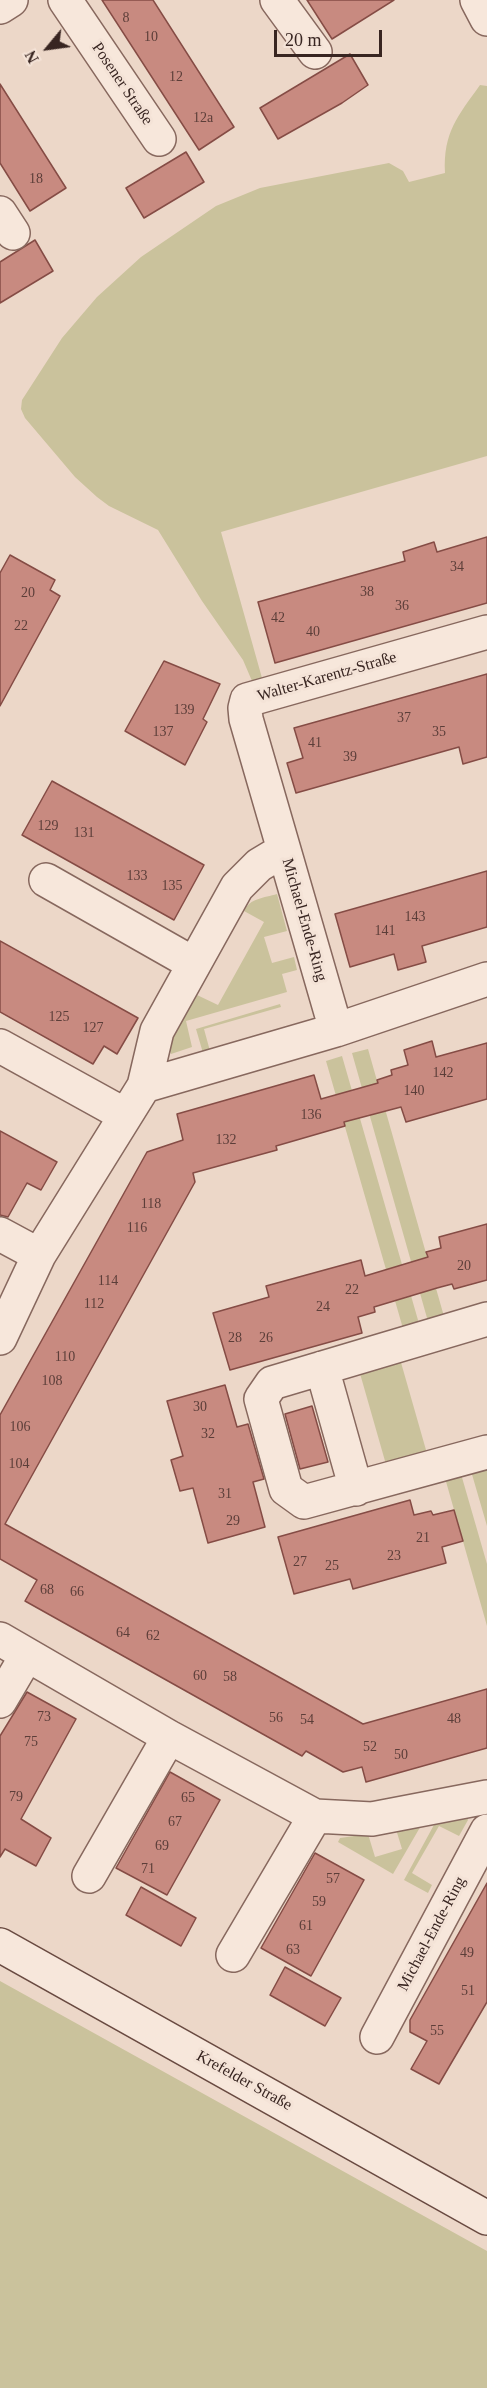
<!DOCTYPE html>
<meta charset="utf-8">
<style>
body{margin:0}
#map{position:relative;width:487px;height:2388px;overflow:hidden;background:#ecd7c8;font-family:"Times New Roman",serif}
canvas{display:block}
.north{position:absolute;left:18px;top:18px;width:60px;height:60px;-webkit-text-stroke:4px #f4e3d7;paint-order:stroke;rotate:241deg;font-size:16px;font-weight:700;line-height:24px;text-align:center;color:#382521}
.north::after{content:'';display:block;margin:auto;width:21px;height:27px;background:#382521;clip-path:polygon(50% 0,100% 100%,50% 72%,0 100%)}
.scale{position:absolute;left:274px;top:30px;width:108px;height:27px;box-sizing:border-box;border:3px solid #382521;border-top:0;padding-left:8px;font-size:18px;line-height:21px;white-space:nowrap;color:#382521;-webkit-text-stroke:4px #f4e3d7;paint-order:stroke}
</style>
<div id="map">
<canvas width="487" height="2388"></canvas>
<div class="north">N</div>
<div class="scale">20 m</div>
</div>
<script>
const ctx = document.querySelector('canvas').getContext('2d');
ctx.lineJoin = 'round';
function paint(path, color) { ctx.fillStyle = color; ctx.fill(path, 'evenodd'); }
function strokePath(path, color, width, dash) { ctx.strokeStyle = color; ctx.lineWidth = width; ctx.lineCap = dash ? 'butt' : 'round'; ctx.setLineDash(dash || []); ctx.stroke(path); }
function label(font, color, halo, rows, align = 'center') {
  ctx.font = font + ' "Times New Roman",serif'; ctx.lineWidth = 6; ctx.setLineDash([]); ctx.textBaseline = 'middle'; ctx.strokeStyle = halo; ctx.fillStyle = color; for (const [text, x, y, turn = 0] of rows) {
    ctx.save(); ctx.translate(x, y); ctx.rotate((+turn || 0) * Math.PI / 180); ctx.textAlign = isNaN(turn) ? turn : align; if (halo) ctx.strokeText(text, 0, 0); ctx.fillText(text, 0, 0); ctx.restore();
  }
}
paint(new Path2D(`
 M480,85L487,86V456L221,532L262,678L252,681L243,660L202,601L158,530L109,506L97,497L75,477L25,418L21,409L22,400L62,338L97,297L141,257L216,206L260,188L389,163L403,171L409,182L445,173C443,132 458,116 480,85Z
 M277,894L287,931L264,937L272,963L294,957L297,970L282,974L287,992L186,1021L192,1047L171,1054L168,1046L197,995L218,1005L264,922L244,911C250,898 264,898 277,894Z
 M280,1004L281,1007L204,1029L210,1051L203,1053L196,1029Z
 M368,1049L445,1320L429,1325L352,1053Z
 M342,1056L420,1327L404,1332L326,1061Z
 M400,1359L428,1457L387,1468L359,1370Z
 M487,1466V1526L471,1471Z
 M461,1474L487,1564V1626L445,1478Z
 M466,1814L468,1820L459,1836L439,1826L412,1873L432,1885L428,1893L404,1880L435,1823Z
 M426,1817L393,1874L338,1842L340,1838L368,1834L375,1857L402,1849L395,1826Z
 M0,1981L487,2251V2388H0Z`), '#cac29c');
const building = new Path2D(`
 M102,0H153L234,127L199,150Z
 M307,0H394L332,39Z
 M350,54L368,85L342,103L278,139L260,108Z
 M0,84L66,188L30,211L0,163Z
 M186,152L204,182L144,218L126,188Z
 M35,240L53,271L0,303V262Z
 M487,537V603L275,663L258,602L405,561L403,552L434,542L437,552Z
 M10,555L55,580L50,590L60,596L0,706V573Z
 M164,661L220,684L203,719L207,722L185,765L125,731Z
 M487,674V757L463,764L459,747L296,793L287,763L303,758L294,728Z
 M52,781L204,865L174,920L22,835Z
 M487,871V927L422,946L426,962L398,970L394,954L350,967L335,914Z
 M0,941L138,1018L117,1054L104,1046L93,1064L0,1012Z
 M432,1041L436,1057L487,1043V1099L406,1122L401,1107L344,1122L345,1126L276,1146L277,1150L193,1173L195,1182L5,1524L363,1724L487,1689V1748L366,1782L362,1767L343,1772L306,1751L302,1756L25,1601L37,1580L0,1559V1415L147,1152L183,1140L177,1114L314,1075L321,1099L378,1083L377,1080L392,1075L391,1070L408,1065L404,1050Z
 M0,1131L57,1162L41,1190L27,1183L8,1217L0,1215Z
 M487,1224V1280L454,1289L452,1284L437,1288L374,1307L375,1312L358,1317L362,1333L230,1370L213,1313L269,1297L266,1286L361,1260L365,1276L428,1257L426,1252L441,1248L439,1237Z
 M225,1385L237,1427L248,1424L264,1479L253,1482L265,1527L208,1543L193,1488L180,1491L171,1460L183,1456L167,1401Z
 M312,1406L328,1462L300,1469L285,1414Z
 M410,1500L414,1515L431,1511L433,1515L454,1510L463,1541L442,1547L446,1563L353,1589L350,1579L294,1594L278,1537Z
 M27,1692L76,1719L21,1819L51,1838L36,1866L5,1849L0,1857V1736Z
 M170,1772L220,1800L167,1895L116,1868Z
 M315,1853L364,1880L311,1976L261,1948Z
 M487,1883V2002L439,2084L411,2069L427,2041L410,2032V2020Z
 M141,1887L196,1918L181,1946L126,1915Z
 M285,1967L341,1998L325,2026L270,1995Z`);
paint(building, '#c88a80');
strokePath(building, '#854c45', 1.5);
const street = new Path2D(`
 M65,0L159,139
 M277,0L315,52
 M477,0L487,19
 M0,7L11,0
 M0,213L13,233
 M284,850L246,719L245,708L247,700L487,632
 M46,880L194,964
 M0,1046L125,1115
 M144,1086L336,1030
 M0,1234L39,1255
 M487,1319L272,1383L261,1399L286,1489L304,1502L487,1452
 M0,1338L39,1255L144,1086L157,1031L237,887L259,865L284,850L336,1030L487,979
 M322,1368L356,1489
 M0,1639L169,1737L315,1816L372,1819L487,1797
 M0,1701L27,1655
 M89,1876L169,1737
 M233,1955L315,1816
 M377,2037L487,1831`);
const secondary = new Path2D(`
 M0,1945L487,2218`);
strokePath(street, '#87685e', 36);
strokePath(secondary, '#694a41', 36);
strokePath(street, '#f7e7db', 33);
strokePath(secondary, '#f7e7db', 33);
label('14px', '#5c3e39', null, [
 ["8",126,18],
 ["10",151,37],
 ["12",176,77],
 ["12a",203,118],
 ["18",36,179],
 ["34",457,567],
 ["38",367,592],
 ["20",28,593],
 ["36",402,606],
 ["42",278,618],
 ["22",21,626],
 ["40",313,632],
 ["139",184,710],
 ["37",404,718],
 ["137",163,732],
 ["35",439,732],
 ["41",315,743],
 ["39",350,757],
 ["129",48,826],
 ["131",84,833],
 ["133",137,876],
 ["135",172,886],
 ["143",415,917],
 ["141",385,931],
 ["125",59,1017],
 ["127",93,1028],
 ["142",443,1073],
 ["140",414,1091],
 ["136",311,1115],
 ["132",226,1140],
 ["118",151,1204],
 ["116",137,1228],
 ["20",464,1266],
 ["114",108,1281],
 ["22",352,1290],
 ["112",94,1304],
 ["24",323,1307],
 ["28",235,1338],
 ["26",266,1338],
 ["110",65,1357],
 ["108",52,1381],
 ["30",200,1407],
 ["106",20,1427],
 ["32",208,1434],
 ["104",19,1464],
 ["31",225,1494],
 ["29",233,1521],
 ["21",423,1538],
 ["23",394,1556],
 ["27",300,1562],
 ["25",332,1566],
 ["68",47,1590],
 ["66",77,1592],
 ["64",123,1633],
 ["62",153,1636],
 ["60",200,1676],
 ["58",230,1677],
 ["73",44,1717],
 ["56",276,1718],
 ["48",454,1719],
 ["54",307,1720],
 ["75",31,1742],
 ["52",370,1747],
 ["50",401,1755],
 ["79",16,1797],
 ["65",188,1798],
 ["67",175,1822],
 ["69",162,1846],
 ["71",148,1869],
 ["57",333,1879],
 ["59",319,1902],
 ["61",306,1926],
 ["63",293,1950],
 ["49",467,1953],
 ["51",468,1991],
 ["55",437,2031]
]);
label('16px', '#382521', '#f4e3d7', [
 ["Posener Straße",122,84,56],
 ["Walter-Karentz-Straße",327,677,-16],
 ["Michael-Ende-Ring",304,920,74],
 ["Michael-Ende-Ring",432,1934,-62],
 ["Krefelder Straße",244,2081,29]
]);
</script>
